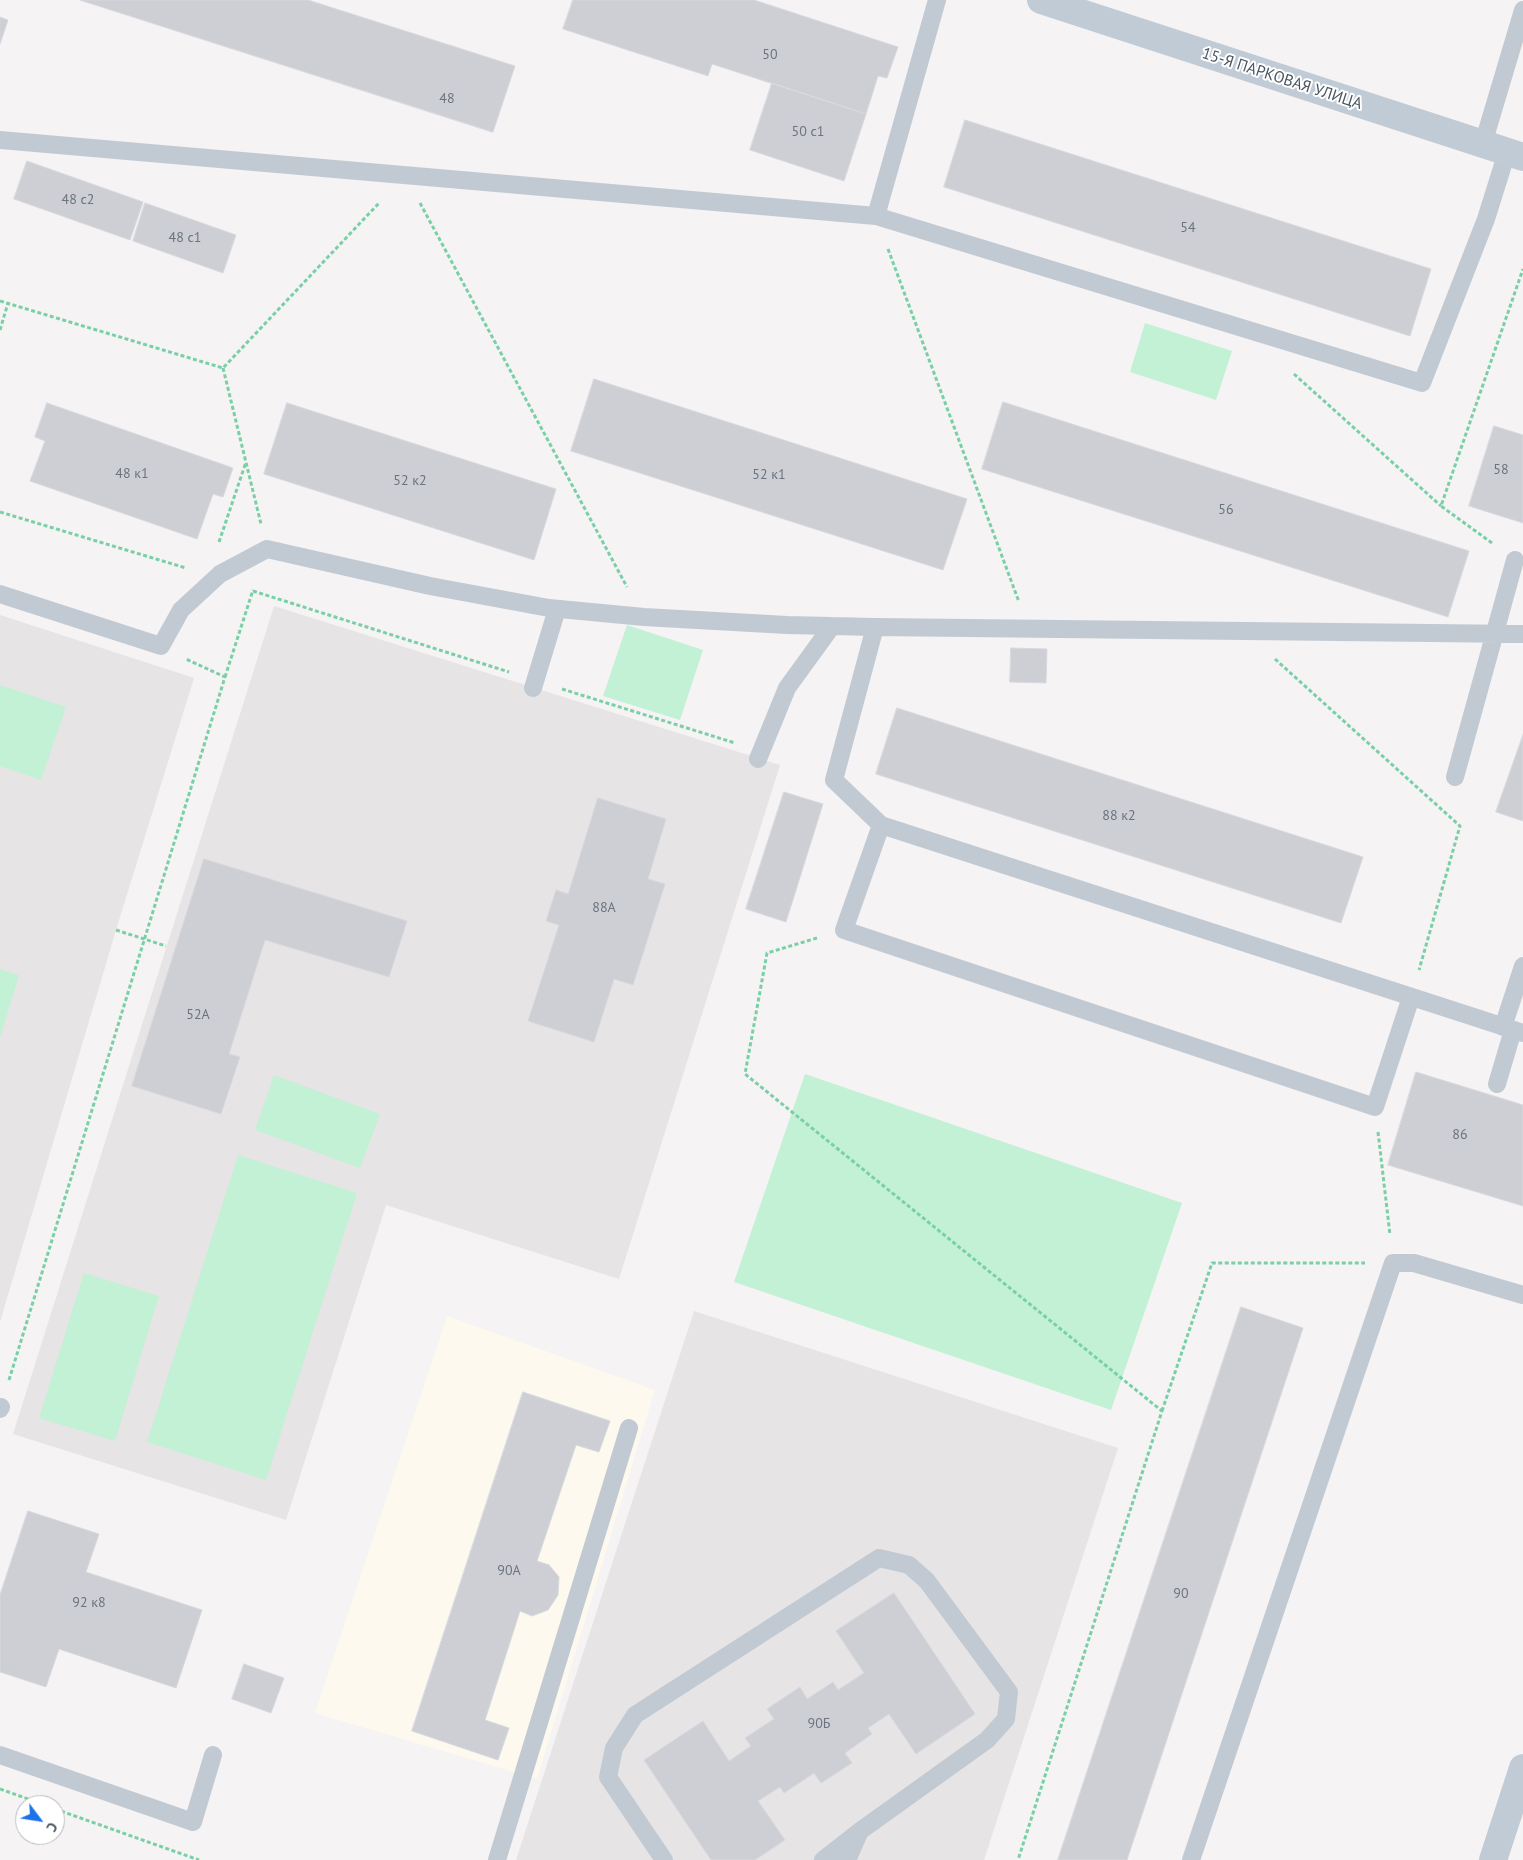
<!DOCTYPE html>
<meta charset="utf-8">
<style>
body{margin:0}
#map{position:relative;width:1523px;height:1860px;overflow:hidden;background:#f5f3f3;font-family:"PT Sans",sans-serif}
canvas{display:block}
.north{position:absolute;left:15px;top:1795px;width:50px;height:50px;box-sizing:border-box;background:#fff;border:1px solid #b7bbc0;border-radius:50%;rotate:121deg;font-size:14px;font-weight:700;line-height:20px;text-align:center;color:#4a5661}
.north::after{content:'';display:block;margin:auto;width:18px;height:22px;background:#1a73e8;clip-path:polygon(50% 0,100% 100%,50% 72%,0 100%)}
</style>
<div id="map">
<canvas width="1523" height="1860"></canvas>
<div class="north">С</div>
</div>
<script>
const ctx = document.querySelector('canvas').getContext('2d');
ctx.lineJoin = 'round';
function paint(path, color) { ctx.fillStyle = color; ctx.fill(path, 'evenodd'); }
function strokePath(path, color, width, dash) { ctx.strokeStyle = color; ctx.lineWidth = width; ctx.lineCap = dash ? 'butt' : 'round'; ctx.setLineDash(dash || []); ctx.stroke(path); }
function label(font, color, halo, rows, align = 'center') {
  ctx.font = font + ' "PT Sans",sans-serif'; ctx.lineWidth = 4; ctx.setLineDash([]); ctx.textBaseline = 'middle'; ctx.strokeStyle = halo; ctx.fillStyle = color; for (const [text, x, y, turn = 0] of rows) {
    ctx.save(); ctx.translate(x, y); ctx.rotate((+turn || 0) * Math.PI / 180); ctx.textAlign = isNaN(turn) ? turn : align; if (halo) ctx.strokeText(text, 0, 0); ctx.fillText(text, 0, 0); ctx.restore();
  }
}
paint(new Path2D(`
 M447,1316L655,1390L537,1779L315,1713Z`), '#fdf9ef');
paint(new Path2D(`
 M274,606L780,765L619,1279L386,1205L286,1520L13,1434Z
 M0,615L194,678L116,930L0,1322Z
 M694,1311L1118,1448L984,1860H516Z`), '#e6e4e5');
paint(new Path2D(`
 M1145,323L1232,351L1216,400L1130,372Z
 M627,625L703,650L680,720L603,696Z
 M0,685L66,707L41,780L0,766Z
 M0,969L19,975L0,1037Z
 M805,1074L1182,1203L1111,1410L734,1282Z
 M274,1075L380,1114L360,1168L255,1130Z
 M238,1155L357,1193L266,1480L147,1442Z
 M84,1273L159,1296L115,1441L39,1418Z`), '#c3f1d5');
const building = new Path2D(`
 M80,0H308L515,66L493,132Z
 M573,0H754L898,47L887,78L878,76L866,114L712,64L708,76L563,29Z
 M0,17L8,20L0,44Z
 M772,83L866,114L844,181L750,150Z
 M965,120L1431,269L1410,336L944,187Z
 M27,161L143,202L130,240L14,199Z
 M145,203L236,235L223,273L133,241Z
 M594,379L967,499L943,570L571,451Z
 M1003,402L1469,551L1448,617L982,469Z
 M47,403L233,468L223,497L213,494L197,539L30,481L45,441L35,437Z
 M287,403L556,489L534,560L264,474Z
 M1494,426L1523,435V523L1469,506Z
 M1011,648L1047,649L1046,683L1010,682Z
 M897,708L1363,857L1341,923L876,774Z
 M1523,735V821L1496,812Z
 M784,792L823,804L786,922L746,909Z
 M598,798L666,819L648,879L665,884L633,985L614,979L594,1042L528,1021L559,925L546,921L556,890L568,894Z
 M204,859L407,921L389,977L265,940L229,1054L240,1057L221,1114L132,1086Z
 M1416,1072L1523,1105V1206L1388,1165Z
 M1241,1307L1303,1328L1127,1860H1058Z
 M523,1392L610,1421L599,1452L576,1445L537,1561L549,1565L559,1577L558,1595L548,1610L532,1616L520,1611L485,1720L509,1728L498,1760L412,1731Z
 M28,1511L99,1534L86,1572L202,1610L176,1688L59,1649L46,1687L0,1672V1595Z
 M894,1593L975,1714L916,1754L889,1714L868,1728L872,1734L845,1753L852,1763L821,1783L814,1773L784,1793L780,1787L758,1801L785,1840L755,1860H711L644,1760L703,1721L729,1761L751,1746L745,1738L774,1719L767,1709L800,1687L807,1699L833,1682L838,1690L864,1673L836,1631Z
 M244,1664L284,1678L271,1713L232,1699Z`);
paint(building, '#cdcfd5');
strokePath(building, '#d7d9de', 1);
strokePath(new Path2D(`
 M420,203L627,587
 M888,249L1019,602
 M0,301L223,368L380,202
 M0,330L8,303
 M223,368L261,524
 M1294,374L1441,506
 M0,512L186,568
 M219,542L246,462
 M1492,543L1441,506L1523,269
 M253,591L509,672
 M1275,659L1460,826L1419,970
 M225,677L253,590
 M562,689L735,743
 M116,930L166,946
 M817,938L767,953L745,1074L1162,1411L1018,1860
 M1378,1132L1390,1235
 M9,1380L225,677L186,659
 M1162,1411L1212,1263H1365
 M0,1789L45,1805
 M55,1809L199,1860`), '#7ad0a6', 3, [4, 2.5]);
strokePath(new Path2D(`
 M0,140L876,216L1422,383L1486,219L1507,152
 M1483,144L1523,10
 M876,216L937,0
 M0,594L161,646L181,610L220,574L267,549L430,586L549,608L644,617L787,625L875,627L1523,634
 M875,627L834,780L881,825L1523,1033
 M533,688L557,609
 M758,759L787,688L832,626
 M1455,777L1515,560
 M881,825L844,930L1375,1107L1411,997
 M1503,1027L1523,966
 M1497,1084L1513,1030
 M0,1409L1,1407
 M0,1755L193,1822L213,1755
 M497,1860L629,1428
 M664,1860L608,1777L614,1748L635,1715L879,1558L909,1565L927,1581L1009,1692L1006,1719L987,1740L860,1831L823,1860
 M847,1860L859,1833
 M1191,1860L1393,1263H1414L1523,1295`), '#c1cad2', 18);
strokePath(new Path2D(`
 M1041,0L1523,157
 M1493,1860L1523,1768`), '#c1cbd6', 28);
label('14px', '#6b747e', null, [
 ["50",770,55],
 ["48",447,99],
 ["50 с1",808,132],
 ["48 c2",78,200],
 ["54",1188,228],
 ["48 c1",185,238],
 ["58",1501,470],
 ["48 к1",132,474],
 ["52 к1",769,475],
 ["52 к2",410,481],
 ["56",1226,510],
 ["88 к2",1119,816],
 ["88А",604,908],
 ["52А",198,1015],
 ["86",1460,1135],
 ["90А",509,1571],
 ["90",1181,1594],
 ["92 к8",89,1603],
 ["90Б",819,1724]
]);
label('16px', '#4a5661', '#fff', [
 ["15-Я ПАРКОВАЯ УЛИЦА",1282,79,18]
]);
</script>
